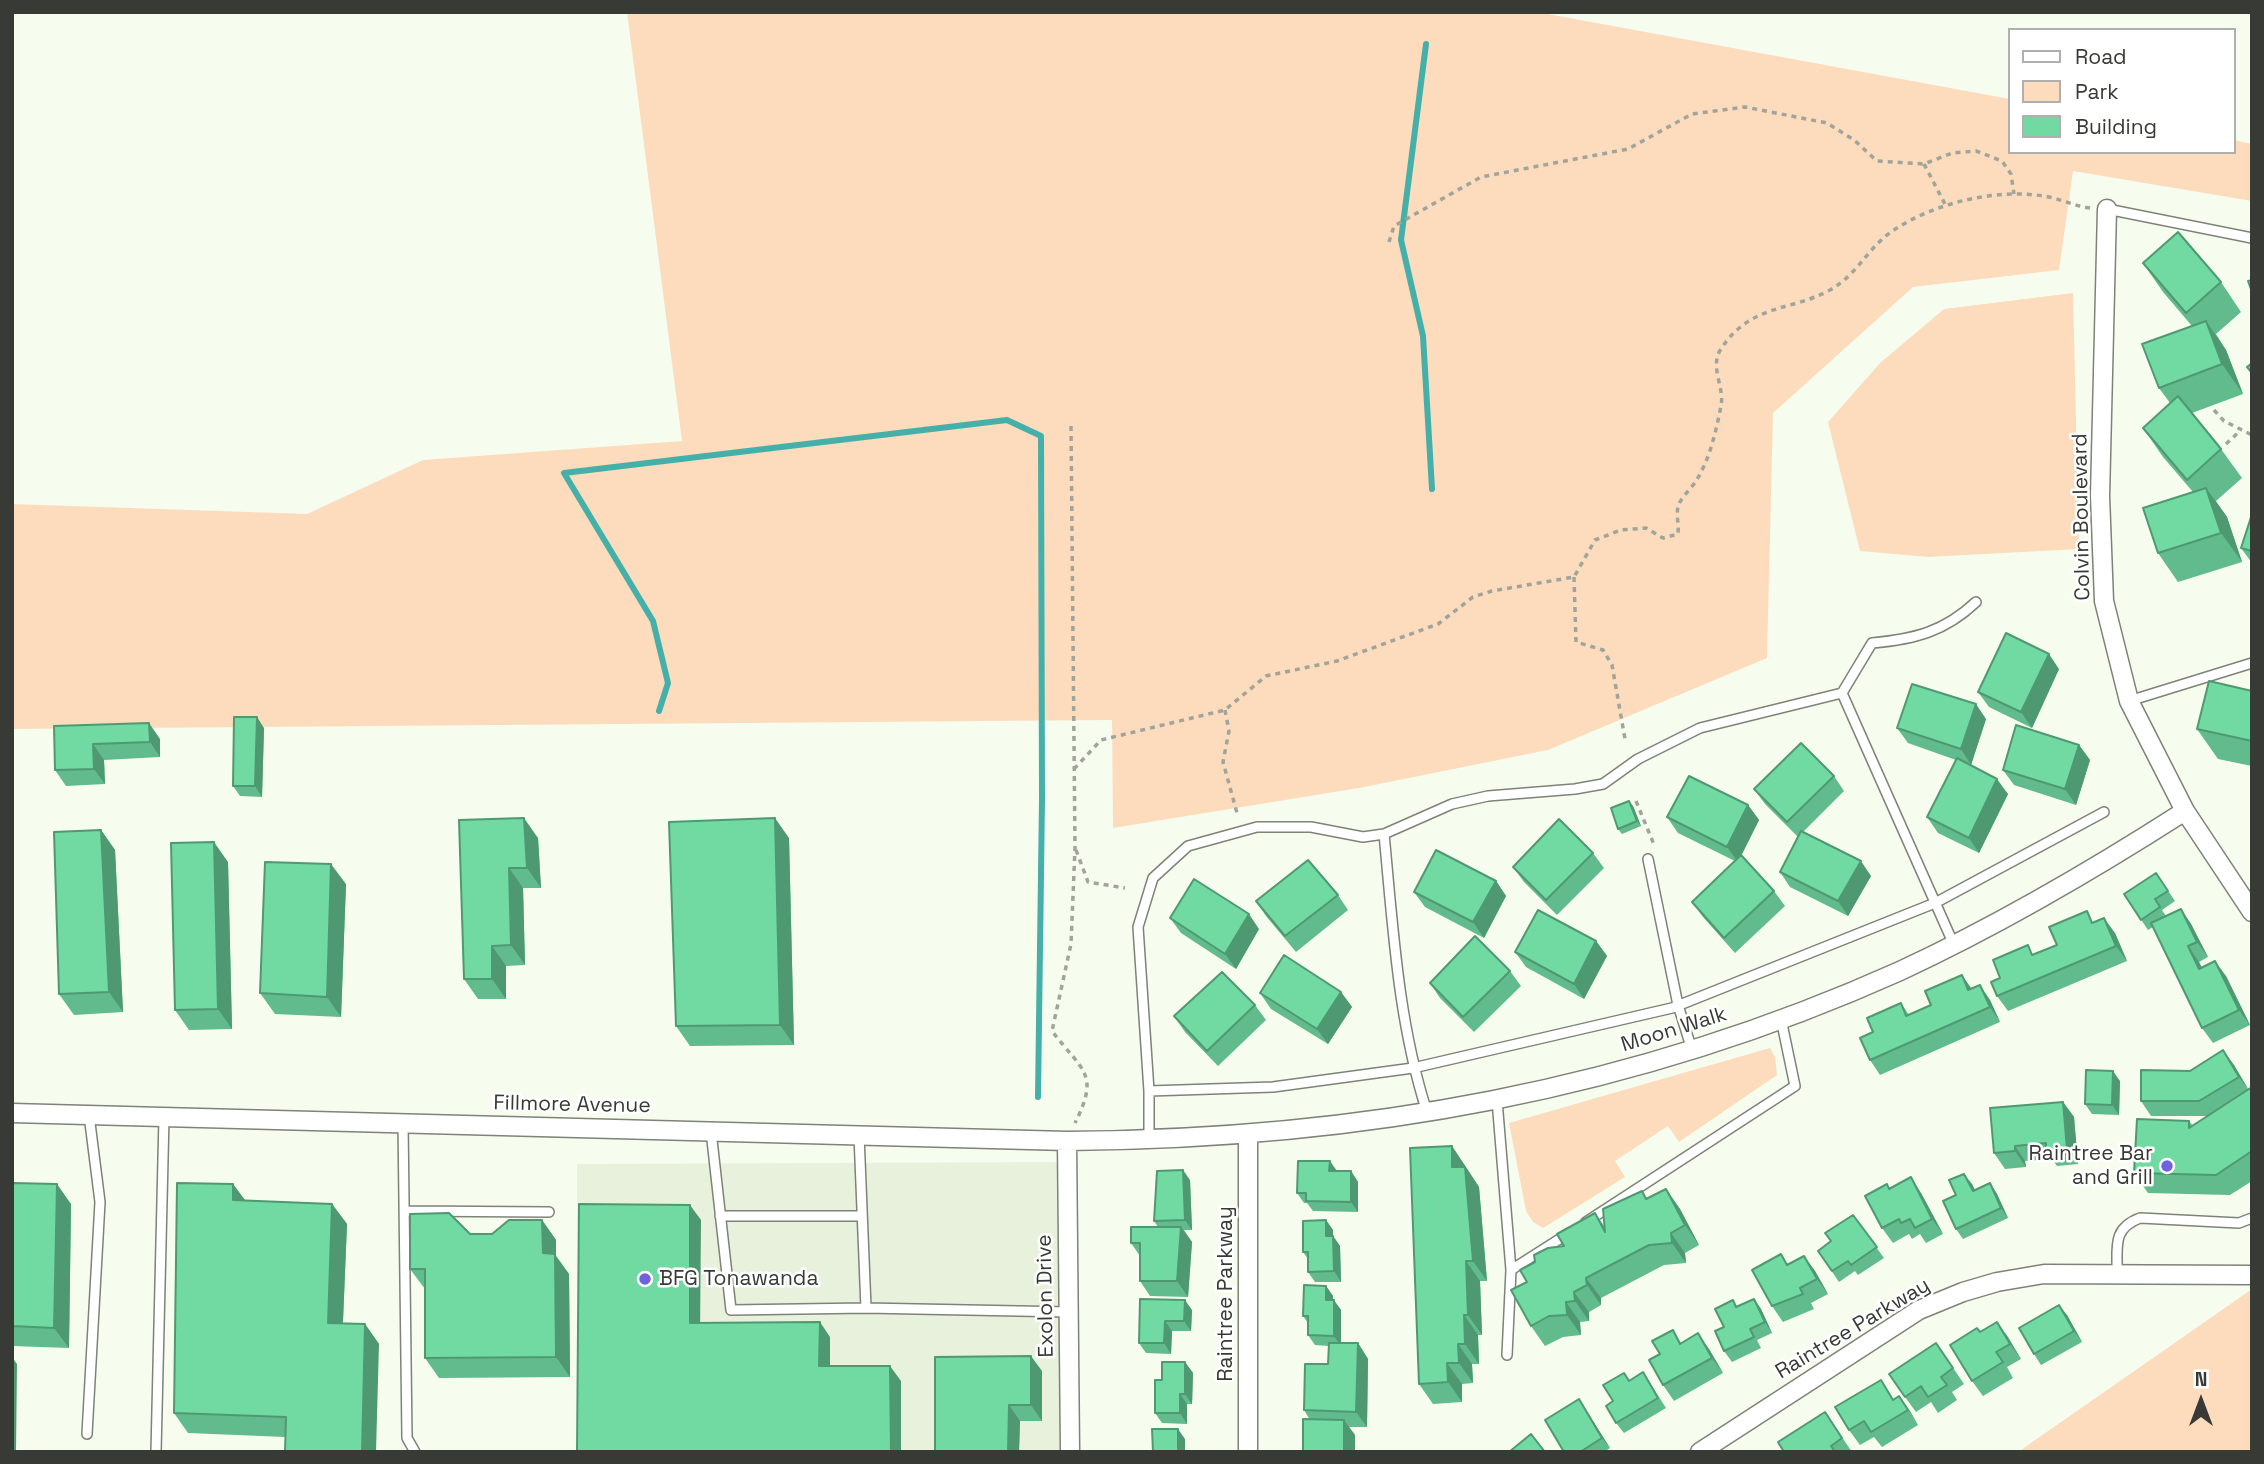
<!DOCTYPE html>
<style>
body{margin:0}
#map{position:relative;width:2264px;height:1464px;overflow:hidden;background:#f6fdef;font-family:"Space Grotesk",sans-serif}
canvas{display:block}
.frame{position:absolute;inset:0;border:14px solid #383a35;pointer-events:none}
.legend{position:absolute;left:2008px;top:28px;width:228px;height:126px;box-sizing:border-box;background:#fff;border:2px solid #afb0ae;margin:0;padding:9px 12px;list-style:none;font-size:21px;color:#383a35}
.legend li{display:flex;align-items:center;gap:14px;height:35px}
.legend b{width:35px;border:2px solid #afb0ae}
.north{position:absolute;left:2166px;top:1366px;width:70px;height:70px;-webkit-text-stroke:5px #fff;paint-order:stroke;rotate:0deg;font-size:19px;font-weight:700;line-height:28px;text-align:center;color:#383a35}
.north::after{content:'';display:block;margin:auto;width:24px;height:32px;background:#383a35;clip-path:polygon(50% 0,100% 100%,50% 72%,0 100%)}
</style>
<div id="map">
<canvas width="2264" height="1464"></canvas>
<div class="frame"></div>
<ul class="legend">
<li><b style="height:9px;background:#fff"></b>Road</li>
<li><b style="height:19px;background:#fddcbd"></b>Park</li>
<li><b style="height:19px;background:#71daa3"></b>Building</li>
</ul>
<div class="north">N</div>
</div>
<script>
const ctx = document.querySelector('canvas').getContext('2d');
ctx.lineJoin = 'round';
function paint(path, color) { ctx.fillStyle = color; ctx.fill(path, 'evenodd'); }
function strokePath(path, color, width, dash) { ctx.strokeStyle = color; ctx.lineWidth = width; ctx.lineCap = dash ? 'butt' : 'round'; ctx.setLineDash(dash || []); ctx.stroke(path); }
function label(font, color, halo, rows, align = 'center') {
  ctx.font = font + ' "Space Grotesk",sans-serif'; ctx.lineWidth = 5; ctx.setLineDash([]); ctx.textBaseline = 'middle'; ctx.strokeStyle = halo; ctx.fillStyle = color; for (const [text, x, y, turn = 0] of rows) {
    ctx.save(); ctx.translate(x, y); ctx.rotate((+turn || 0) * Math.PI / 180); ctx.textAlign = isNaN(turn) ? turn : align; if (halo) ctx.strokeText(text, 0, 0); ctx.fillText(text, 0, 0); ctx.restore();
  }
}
paint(new Path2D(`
 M1069,1162L1070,1452H578L577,1164Z`), '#e7f1dc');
paint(new Path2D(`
 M627,12H1537L2010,99V152H2234V140L2252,144V201L2073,171L2059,270L1913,287L1773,413L1767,658L1548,750L1359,788L1113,828L1112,720L12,729V504L307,514L423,460L682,441Z
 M2073,293L2079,549L1928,557L1860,551L1828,422L1880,363L1944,309Z
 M1770,1048L1775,1057L1777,1075L1679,1142L1668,1126L1615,1161L1625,1177L1543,1228L1533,1222L1526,1211L1509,1123Z
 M2252,1289V1452H2018Z`), '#fddcbd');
strokePath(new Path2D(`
 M1426,44L1401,240L1423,336L1432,489
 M659,711L668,683L653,621L564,473L1007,420L1041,436L1042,799L1038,1097`), '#44b0a9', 6);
const service = new Path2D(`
 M2107,209L2252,238
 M1842,693L1872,643C1915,639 1944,632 1976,602
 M2129,701L2252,663
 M1384,834C1393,927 1398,1022 1427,1112
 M1648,859L1678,1005L1692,1050
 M1149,1091L1138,927L1153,878L1188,846L1257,827H1311L1363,837L1384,834L1452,804L1488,796L1575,789L1603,784L1638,759L1700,728L1842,693L1954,945
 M1497,1100L1511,1270L1507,1355
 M403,1123L407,1438L415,1452
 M711,1131L731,1310L866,1308L859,1135
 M1149,1140V1091L1273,1087L1413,1068L1672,1008L1935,903L2104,812
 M404,1211L549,1212
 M720,1216H862
 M1586,1222L1795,1086L1781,1019
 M1511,1270L1569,1233
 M2117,1274C2118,1248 2111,1229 2140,1218L2239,1223L2252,1218
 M866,1308L1069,1312
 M87,1434L100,1202L89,1115
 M156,1452L164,1117`);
const minor = new Path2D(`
 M2107,209L2100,496L2104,601L2129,701L2185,811L2252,912
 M12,1113L1067,1141C1358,1139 1633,1091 1900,971C1999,925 2093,870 2185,811
 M1248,1135V1452
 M1067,1141L1070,1452
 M1700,1452L1919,1310L1963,1292L1997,1282L2044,1274L2252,1275`);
strokePath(service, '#7d8377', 12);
strokePath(minor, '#7d8377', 21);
strokePath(new Path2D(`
 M1924,164L1946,206
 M1389,242L1394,226L1481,177L1628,149L1692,114L1745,107L1827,123L1854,140L1877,161L1924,164L1952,153L1976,151L2002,161L2011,174L2014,194
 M2214,410L2224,421L2252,435
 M1071,426L1075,848L1071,944L1052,1031C1083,1072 1100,1073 1075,1123
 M2226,444L2241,430
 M1574,577L1576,642L1603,650L1612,665L1625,739
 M1225,710L1229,731L1223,762L1237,813
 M1074,769L1101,740L1225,710L1266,676L1337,661L1438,624L1473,597L1492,591L1574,577L1595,540L1621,530L1646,528L1663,538L1678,534C1679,525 1676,515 1678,507C1680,498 1691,489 1696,481C1710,459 1716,431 1721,406C1725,388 1709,366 1721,349C1751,303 1790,312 1830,290C1858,274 1866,250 1891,232C1933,203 1998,187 2049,197C2063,200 2075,206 2090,208
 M1636,801L1655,847
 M1076,850L1088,882L1125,888`), '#a0a49a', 3.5, [5, 5]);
strokePath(service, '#fff', 9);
strokePath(minor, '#fff', 18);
paint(new Path2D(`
 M2143,263L2221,282L2241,312L2216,334L2226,350L2243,394L2192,413L2221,449L2242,478L2216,501L2227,517L2242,562L2178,582L2158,553L2193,492L2163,457L2143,428L2170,403L2159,388L2192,326L2163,292Z
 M2252,514V563L2241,548Z
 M2059,669L2032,728L1989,707L1978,692Z
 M2252,691V766L2218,759L2197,729Z
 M1986,719L1971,765L1968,764L2008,794L1979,853L1938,833L1927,817L1956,760L1908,743L1897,728Z
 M54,726L160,739V757L104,760L105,784L66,786L55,770Z
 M264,728L262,797L240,796L233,786Z
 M2079,745L2090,760L2076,805L2014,785L2003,770Z
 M1834,776L1844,791L1803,832L1871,876L1848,916L1790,887L1780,872L1798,837L1765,804L1754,789Z
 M1748,805L1759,820L1741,856L1774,891L1785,906L1735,953L1703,917L1692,902L1735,861L1678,833L1667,817Z
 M1633,806L1641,826L1622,834L1618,829Z
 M459,820L538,838L541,888H523L525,965L506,966V999H478L464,979Z
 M101,830L115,850L123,1012L74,1015L59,994Z
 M789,838L794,1045L690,1046L676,1026Z
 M1593,853L1604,868L1557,915L1524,882L1513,867Z
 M228,862L232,1029L189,1030L175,1010Z
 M2156,873L2175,901L2162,910L2166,916L2181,909L2191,924L2208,957L2199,962L2202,968L2226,976L2250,1025L2213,1043L2202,1028L2153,927L2148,930L2124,894Z
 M1496,881L1506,896L1484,938L1425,907L1414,892Z
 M346,884L341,1017L275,1014L260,993Z
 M1338,895L1348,910L1296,952L1266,916L1256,901Z
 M1170,918L1259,929L1236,969L1181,933Z
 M2095,922L2115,933L2127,961L2008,1011L1997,996L2000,978Z
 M1596,941L1607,956L1584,999L1526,967L1515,952Z
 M1510,971L1521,986L1474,1032L1440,998L1430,983Z
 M1962,975L1971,988L1990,1000L2000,1022L1880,1075L1870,1060L1873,1032L1901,1003L1909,1015L1931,1005Z
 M1341,992L1352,1007L1328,1044L1271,1009L1260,993Z
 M1255,1005L1266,1020L1218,1066L1185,1032L1174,1016Z
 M2234,1065L2248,1090L2252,1087V1181L2230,1195L2148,1193L2134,1173L2189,1121L2193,1126L2207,1116H2151L2141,1101L2190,1071Z
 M2120,1081L2119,1115L2092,1114L2085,1104Z
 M2063,1102L2074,1117L2078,1164L2057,1166L2052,1159L2025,1161L2026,1167L2005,1169L1994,1153Z
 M1452,1146L1479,1187L1487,1281H1480L1482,1335H1478L1479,1364H1472L1473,1383L1462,1384V1402L1433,1404L1419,1384Z
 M1337,1171H1351L1358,1182V1212L1313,1211L1307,1203H1304L1297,1193Z
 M1190,1180L1192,1230H1184L1192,1242L1188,1297L1150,1296L1140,1281V1256L1131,1243L1158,1227L1154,1221Z
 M12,1183L71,1204L69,1348L12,1346Z
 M1990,1183L1997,1194L2008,1218L1963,1239L1956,1229V1195L1972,1184L1975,1190Z
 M233,1184L245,1201L332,1204L347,1224L343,1323L365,1324L379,1344L285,1437L188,1433L174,1413Z
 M1666,1189L1680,1209L1699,1245L1685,1253L1686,1263L1664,1265L1601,1298V1305L1589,1312V1321L1580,1322L1581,1335L1563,1337L1545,1346L1531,1326L1564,1246L1595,1213L1605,1227L1647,1199Z
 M1890,1189L1921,1193L1943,1234L1926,1243L1920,1234L1912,1239L1909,1234L1893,1243L1882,1228Z
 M1853,1215L1884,1258L1858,1275L1855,1271L1839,1282L1818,1251L1831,1241Z
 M542,1220L556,1240V1256L569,1274L570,1377L439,1378L425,1358V1289L410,1269L470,1234H492Z
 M1326,1220L1333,1230V1236L1340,1246L1341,1282H1315L1308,1272V1259L1303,1252Z
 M1804,1256L1815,1271L1828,1294L1811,1303L1814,1309L1783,1322L1772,1306L1789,1264Z
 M1326,1286L1333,1296V1300L1341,1310V1343H1358L1368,1359L1367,1427H1349L1355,1435L1310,1420L1304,1410L1328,1364L1329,1346L1315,1345L1308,1335V1323L1303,1316Z
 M1140,1299L1192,1310L1191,1331H1172L1171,1354L1146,1353L1139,1343Z
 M1754,1299L1761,1309L1772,1333L1757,1340L1761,1348L1732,1362L1724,1351V1327L1733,1300L1737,1307Z
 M2067,1315L2082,1342L2041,1365L2034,1354Z
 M1997,1322L2021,1359L2007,1367L2013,1378L1983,1396L1972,1381L1980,1332Z
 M1673,1330L1681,1343L1709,1349L1723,1373L1674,1401L1663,1385L1660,1354Z
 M1936,1343L1964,1384L1952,1392L1957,1400L1938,1413L1931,1402L1916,1412L1905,1397Z
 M1185,1362L1193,1373L1192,1404H1187V1424L1162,1423L1155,1413L1162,1380Z
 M1042,1371V1421H1020L1019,1452H935Z
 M1629,1381L1650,1383L1666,1408L1624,1433L1616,1423L1613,1401Z
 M1899,1396L1918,1425L1882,1447L1874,1437L1860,1445L1849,1430Z
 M1579,1399L1610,1448L1604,1452H1564Z
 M1825,1412L1852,1452H1784Z`), '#61bb8c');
paint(new Path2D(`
 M2206,321L2226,350L2243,394L2222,364Z
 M2206,488L2227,517L2242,562L2221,533Z
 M2049,654L2059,669L2032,728L2021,712Z
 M1976,704L1986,719L1971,765L1961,749Z
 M257,717L264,728L262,797L255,786Z
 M149,723L160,739V757L150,742Z
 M93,744L104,760L105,784L94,769Z
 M2079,745L2090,760L2076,805L2065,789Z
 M1997,779L2008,794L1979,853L1969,838Z
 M1629,801L1633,806L1641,826L1637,821Z
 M1748,805L1759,820L1738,862L1727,847Z
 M524,818L538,838L541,888L527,868Z
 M775,818L789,838L794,1045L780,1025Z
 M101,830L115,850L123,1012L109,992Z
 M214,842L228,862L232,1029L218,1009Z
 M1861,861L1871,876L1848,916L1838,901Z
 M331,864L346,884L341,1017L327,997Z
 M509,868L523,888L525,965L511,945Z
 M1496,881L1506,896L1484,938L1473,922Z
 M2181,909L2191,924L2208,957L2197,942Z
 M1249,914L1259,929L1236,969L1225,954Z
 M2104,918L2115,933L2127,961L2116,946Z
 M1596,941L1607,956L1584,999L1574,984Z
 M492,946L506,966V999L492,979Z
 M2188,946L2199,962L2210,984L2199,969Z
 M2215,961L2226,976L2250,1025L2239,1010Z
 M1962,975L1972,990H1968Z
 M1980,985L1990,1000L2000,1022L1990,1007Z
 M1341,992L1352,1007L1328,1044L1317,1029Z
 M2223,1050L2234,1065L2250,1092L2239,1077Z
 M2113,1071L2120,1081L2119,1115L2112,1105Z
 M2063,1102L2074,1117L2078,1164L2067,1149Z
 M1452,1146L1479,1187L1487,1281L1473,1261L1452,1167Z
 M2015,1146L2025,1161L2026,1167L2015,1151Z
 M1330,1161L1337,1171H1329Z
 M1183,1170L1190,1180L1192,1230L1185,1220Z
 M1351,1171L1358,1182V1212L1351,1202Z
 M1964,1174L1972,1184L1980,1202L1973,1191Z
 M1911,1177L1921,1193L1943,1234L1932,1219Z
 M1990,1183L1997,1194L2008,1218L2001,1208Z
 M57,1184L71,1204L69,1348L54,1328Z
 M233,1184L248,1204L233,1200Z
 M1666,1189L1680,1209L1699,1245L1685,1225Z
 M332,1204L347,1224L342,1343L328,1323Z
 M690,1205L701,1220L700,1338L690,1323Z
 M542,1220L556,1240V1256L569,1274L570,1377L556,1357L543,1253Z
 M1326,1220L1333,1230V1236L1340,1246L1341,1282L1334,1271L1326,1236Z
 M1181,1227L1192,1242L1188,1297L1177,1281Z
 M1671,1233L1685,1253L1686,1263L1672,1243Z
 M1804,1256L1815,1271L1828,1294L1817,1279Z
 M1466,1261L1480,1281L1482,1335L1468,1315Z
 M1586,1278L1601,1298V1305L1587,1285Z
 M1326,1286L1333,1296V1310L1326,1300Z
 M1574,1292L1589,1312V1321L1575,1301Z
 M1754,1299L1761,1309L1772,1333L1765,1322Z
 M1185,1300L1192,1310L1191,1331L1184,1321Z
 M1334,1300L1341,1310V1346L1334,1336Z
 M1566,1302L1580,1322L1581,1335L1567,1315Z
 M2059,1305L2067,1315L2082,1342L2074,1331Z
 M1464,1315L1478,1335L1479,1364L1465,1344Z
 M1165,1321L1172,1331L1171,1354L1164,1343Z
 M820,1322L830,1337V1381L819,1366Z
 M1997,1322L2008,1337L2021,1359L2010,1344Z
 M365,1324L379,1344L376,1452H362Z
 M1698,1333L1709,1349L1723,1373L1712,1358Z
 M1358,1343L1368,1359L1367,1427L1356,1412Z
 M1458,1344L1472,1364L1473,1383L1459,1363Z
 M1031,1356L1042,1371V1421L1031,1405Z
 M12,1357L17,1364L16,1452H12Z
 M1185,1362L1193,1373L1192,1404L1185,1394Z
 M1447,1363L1462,1384V1402L1448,1382Z
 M890,1366L901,1381V1452H891Z
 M1180,1394L1187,1404V1424L1180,1413Z
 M1899,1396L1910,1411L1918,1425L1908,1410Z
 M1579,1399L1586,1410L1610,1448L1602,1438Z
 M1009,1405L1020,1421L1019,1452H1008Z
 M1344,1420L1355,1435V1452H1344Z
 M1178,1429L1185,1439V1452H1180L1178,1449Z`), '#4f9972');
const building = new Path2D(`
 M2178,232L2221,282L2186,313L2143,263Z
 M2252,280V292L2248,281Z
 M2206,321L2222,364L2159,388L2142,344Z
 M2252,363V373L2247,367Z
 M2178,396L2221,449L2187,480L2143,428Z
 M2206,488L2221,533L2158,553L2143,508Z
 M2252,514V551L2241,548Z
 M2006,633L2049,654L2021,712L1978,692Z
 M2209,681L2252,691V741L2197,729Z
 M1912,684L1976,704L1961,749L1897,728Z
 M234,717H257L255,786H233Z
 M149,723L150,742L93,744L94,769L55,770L54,726Z
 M2016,725L2079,745L2065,789L2003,770Z
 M1801,743L1834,776L1787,822L1754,789Z
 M1957,758L1997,779L1969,838L1927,817Z
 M1689,776L1748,805L1727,847L1667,817Z
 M1629,801L1637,821L1618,829L1611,808Z
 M524,818L527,868H509L511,945L492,946V979H464L459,820Z
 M775,818L780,1025L676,1026L669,822Z
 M1559,819L1593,853L1546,900L1513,867Z
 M101,830L109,992L59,994L54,832Z
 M1801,831L1861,861L1838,901L1780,872Z
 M214,842L218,1009L175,1010L171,843Z
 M1436,850L1496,881L1473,922L1414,892Z
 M1741,855L1774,891L1724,938L1692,902Z
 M1308,860L1338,895L1285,936L1256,901Z
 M265,862L331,864L327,997L260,993Z
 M2156,873L2168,891L2155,899L2160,907L2141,920L2124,894Z
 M1194,879L1249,914L1225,954L1170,918Z
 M2181,909L2197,942L2188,946L2199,969L2215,961L2239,1010L2202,1028L2151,923Z
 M1538,910L1596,941L1574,984L1515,952Z
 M2087,911L2092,923L2104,918L2116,946L1997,996L1991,982L2000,978L1993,960L2028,945L2032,955L2057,945L2049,927Z
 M1475,936L1510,971L1463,1017L1430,983Z
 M1284,955L1341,992L1317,1029L1260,993Z
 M1222,972L1255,1005L1207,1051L1174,1016Z
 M1962,975L1968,990L1980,985L1990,1007L1870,1060L1860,1038L1873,1032L1867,1018L1901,1003L1906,1016L1931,1005L1925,991Z
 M2223,1050L2239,1077L2199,1101H2141V1070L2190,1071Z
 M2086,1070L2113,1071L2112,1105L2085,1104Z
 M2252,1087V1151L2216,1175L2134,1173L2137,1119L2189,1121V1128Z
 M2063,1102L2067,1149L2046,1151V1143L2015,1146V1151L1994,1153L1990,1108Z
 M1452,1146V1167H1465L1473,1261H1466L1468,1315H1464L1465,1344H1458L1459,1363H1447L1448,1382L1419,1384L1410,1148Z
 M1298,1161H1330L1329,1171H1351V1202L1306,1201V1193H1297Z
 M1183,1170L1185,1220L1154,1221L1157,1171Z
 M1964,1174L1973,1191L1990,1183L2001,1208L1956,1229L1943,1201L1956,1195L1949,1180Z
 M1911,1177L1932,1219L1915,1228L1910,1219L1901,1223L1899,1219L1882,1228L1865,1196L1887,1184L1889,1189Z
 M12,1183L57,1184L54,1328L12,1326Z
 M177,1183L233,1184V1200L332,1204L328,1323L365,1324L362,1452H285L286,1417L174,1413Z
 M1666,1189L1685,1225L1671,1233L1672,1243L1649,1245L1586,1278L1587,1285L1574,1292L1575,1301L1566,1302L1567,1315L1549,1316L1531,1326L1511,1290L1527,1282L1520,1270L1535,1262L1534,1255L1548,1248L1564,1246L1557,1234L1595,1213L1605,1232L1603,1209L1642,1191L1646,1199Z
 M579,1204L690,1205V1323L820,1322L819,1366H890L891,1452H577Z
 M449,1213L470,1234H492L509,1220H542L543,1253L555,1254L556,1357L425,1358V1269H410V1214Z
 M1853,1215L1877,1247L1851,1265L1848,1261L1832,1271L1818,1251L1831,1241L1825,1233Z
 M1326,1220V1236H1333L1334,1271L1308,1272V1252H1303V1221Z
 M1131,1227H1181L1177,1281H1140V1243H1131Z
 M1781,1254L1787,1265L1804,1256L1817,1279L1800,1288L1803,1294L1772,1306L1752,1270Z
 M1304,1285L1326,1286V1300H1334V1336L1308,1335V1316H1303Z
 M1140,1299L1185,1300L1184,1321H1165L1164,1343H1139Z
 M1754,1299L1765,1322L1750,1329L1754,1337L1724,1351L1715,1331L1724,1327L1715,1309L1733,1300L1736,1307Z
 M2059,1305L2074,1331L2034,1354L2019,1328Z
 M1997,1322L2010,1344L1996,1352L2003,1362L1972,1381L1950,1345L1977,1328L1980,1332Z
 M1673,1330L1680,1344L1698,1333L1712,1358L1663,1385L1649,1360L1660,1354L1652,1341Z
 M1329,1343H1358L1356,1412L1304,1410L1305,1364H1328Z
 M1936,1343L1953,1368L1941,1377L1947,1385L1928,1397L1921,1386L1905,1397L1889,1374Z
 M1031,1356V1405H1009L1008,1452H935V1357Z
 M1162,1362H1185V1394H1180V1413H1155V1380H1162Z
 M1643,1372L1658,1398L1616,1423L1606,1406L1613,1401L1603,1385L1624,1373L1629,1381Z
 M1881,1380L1893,1400L1899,1396L1908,1410L1871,1432L1864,1421L1849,1430L1835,1407Z
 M1579,1399L1602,1438L1580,1452H1564L1545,1420Z
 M1825,1412L1842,1438L1831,1446L1835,1452H1784L1778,1442Z
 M1303,1419L1344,1420V1452H1303Z
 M1152,1429H1178V1449H1183V1452H1153Z
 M1531,1434L1545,1452H1509Z`);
paint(building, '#71daa3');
strokePath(building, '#4f9972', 2);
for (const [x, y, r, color] of [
 [2167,1166,7,"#7061dc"],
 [645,1279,7,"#7061dc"]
]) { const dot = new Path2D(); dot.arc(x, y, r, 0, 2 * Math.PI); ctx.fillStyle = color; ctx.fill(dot); strokePath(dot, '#fff', 2.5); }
label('21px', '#383a35', '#fff', [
 ["Colvin Boulevard",2082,517,-91],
 ["Moon Walk",1674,1030,-17],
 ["Fillmore Avenue",572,1105,1],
 ["Raintree Parkway",1226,1294,-90],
 ["Exolon Drive",1046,1296,-91],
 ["Raintree Parkway",1853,1329,-31]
]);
label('21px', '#383a35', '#fff', [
 ["Raintree Bar",2153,1154],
 ["and Grill",2153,1178],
 ["BFG Tonawanda",659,1279,"left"]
], 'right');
</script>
